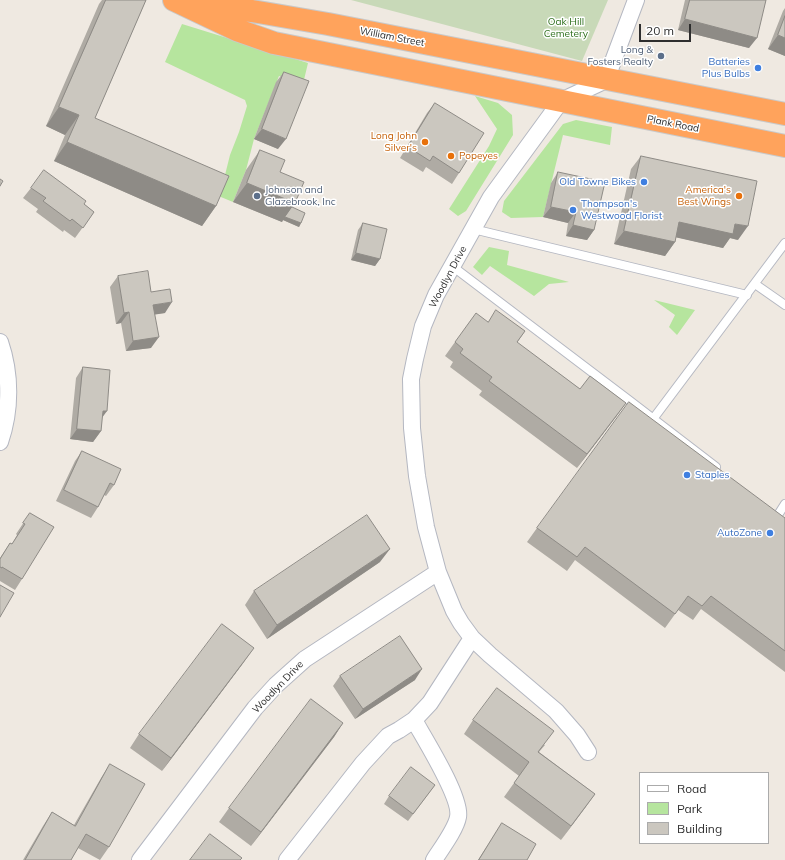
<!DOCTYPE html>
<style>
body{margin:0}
#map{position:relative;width:785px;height:860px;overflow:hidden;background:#efe9e1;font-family:Mulish,sans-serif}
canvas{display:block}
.legend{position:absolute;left:639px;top:772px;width:130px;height:72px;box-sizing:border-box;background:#fff;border:1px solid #ababab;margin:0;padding:5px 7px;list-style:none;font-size:12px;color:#2e2e2e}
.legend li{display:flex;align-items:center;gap:8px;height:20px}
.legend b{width:20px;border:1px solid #ababab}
.scale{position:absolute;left:639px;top:24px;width:52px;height:18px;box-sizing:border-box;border:2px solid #2e2e2e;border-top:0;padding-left:5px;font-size:12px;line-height:14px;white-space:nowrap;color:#2e2e2e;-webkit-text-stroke:3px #fff;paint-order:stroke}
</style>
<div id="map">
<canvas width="785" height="860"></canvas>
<ul class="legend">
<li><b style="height:5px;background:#fff"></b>Road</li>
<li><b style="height:11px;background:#b6e59e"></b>Park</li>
<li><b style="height:11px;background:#cbc7bf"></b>Building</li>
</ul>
<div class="scale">20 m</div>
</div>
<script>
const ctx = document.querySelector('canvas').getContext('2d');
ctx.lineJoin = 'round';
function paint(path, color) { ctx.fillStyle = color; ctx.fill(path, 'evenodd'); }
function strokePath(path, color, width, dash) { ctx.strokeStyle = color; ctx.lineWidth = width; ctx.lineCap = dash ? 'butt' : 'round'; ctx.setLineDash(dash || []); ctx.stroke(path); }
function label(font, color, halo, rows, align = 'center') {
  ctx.font = font + ' Mulish,sans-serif'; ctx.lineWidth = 3; ctx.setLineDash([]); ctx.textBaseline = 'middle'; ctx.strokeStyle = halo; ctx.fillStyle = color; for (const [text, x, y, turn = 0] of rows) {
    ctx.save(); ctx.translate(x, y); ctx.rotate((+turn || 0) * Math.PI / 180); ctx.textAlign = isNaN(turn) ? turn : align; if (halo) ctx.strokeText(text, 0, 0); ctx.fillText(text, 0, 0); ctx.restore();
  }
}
paint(new Path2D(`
 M182,24L308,63L303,84L279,76L254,139L246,170L233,202L216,195L222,187L230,155L239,132L247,106L245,100L165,62Z
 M475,96L498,103L512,115L513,135L466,211L458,216L449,209L489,146L497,129Z
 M576,120L612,127L610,145L563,135L543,217L511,218L502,212L504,201L563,124Z
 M489,247L509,251L507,265L569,282L549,284L534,296L490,266L482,275L473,267Z
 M654,300L695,310L677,335L669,327L675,315Z`), '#b6e59e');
paint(new Path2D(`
 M351,0H608L582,61Z`), '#c8d9b8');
const lane = new Path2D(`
 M473,229L747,295
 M452,266L630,401L716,467
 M755,284L785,305
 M653,419L785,243
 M778,515L785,504`);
const street = new Path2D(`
 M0,342C11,374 11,410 0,442
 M414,720C424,738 462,798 458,817C456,829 441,849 434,860
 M588,752L577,735L556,711L490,655L472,638L461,623L454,611L438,572L426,527L417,476L412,428L411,379L415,359L423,326L436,295L491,197L561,101L606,80L636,0
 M140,860L255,708L276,685L305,659L438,572
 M287,860L363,763L388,736L399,730L414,720L430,703L472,638`);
const highway = new Path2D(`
 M174,0L237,30L274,43L785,146
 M196,4L252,11L328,24L785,114`);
strokePath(lane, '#b4b7c1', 10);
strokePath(street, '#b4b7c1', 18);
strokePath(highway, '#c9c9c9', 24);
strokePath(lane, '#fff', 8);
strokePath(street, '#fff', 16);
strokePath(highway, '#ffa35c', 22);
paint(new Path2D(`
 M102,0H146L95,118L216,206L202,226L54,161L65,135L46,126L99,4Z
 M685,0H766L749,48L678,30Z
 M785,8V56L768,49L783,11Z
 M284,72L278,149L254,139L276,82Z
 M435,103L459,173L452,184L426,167L423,172L400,158L427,113Z
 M260,150L280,172L295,203L292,207L301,223L299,227L283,220L282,222L233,202L246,170Z
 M641,156L738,240L730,238L723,248L676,237L675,242L665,256L614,244L631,169Z
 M558,172L594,230L587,240L566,236L568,223L543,217L551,183Z
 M31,188L84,204L94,212L75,238L64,230L63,232L36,212L38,209L23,198Z
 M363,223L380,259L375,266L351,260L358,230Z
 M118,276L151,292L165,313L155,314L151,348L126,351L121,323L116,324L110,287Z
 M488,322L525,331L517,343L580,389L626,403L577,468L479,395L482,391L450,367L453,362L445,356L455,342Z
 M83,367L102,418L101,431L93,442L70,439L76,378Z
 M82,451L114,485L106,496L104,495L98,507L91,518L56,501L75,461Z
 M30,513L22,579L15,590L0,581V558L10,543L12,544L17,535L16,534Z
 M785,518V672L701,609L693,620L678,610L665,628L575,560L567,571L527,542L537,528Z
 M380,562L267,639L245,605L254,591Z
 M244,662L162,771L130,748L139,734Z
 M340,676L415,680L355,719L333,686Z
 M473,720L545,745L539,752L595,794L561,840L504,797L519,776L464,734Z
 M343,723L334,737L251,846L219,822L229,808Z
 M110,764L109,847L100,860L78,848L71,860H23L43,826L52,812L74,825L101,778Z
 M435,785L408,821L384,804L389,796Z
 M502,823L527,860H478L493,837Z`), '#afaba4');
paint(new Path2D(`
 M685,19L757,38L749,48L678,30Z
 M778,35L785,38V56L768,49Z
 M59,107L79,115L65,135L46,126Z
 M262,129L286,139L278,149L254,139Z
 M67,142L216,206L202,226L54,161Z
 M247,183L295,203L285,217L301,223L299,227L283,220L282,222L233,202Z
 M551,207L576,212L568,223L543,217Z
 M679,222L735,224L748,226L738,240L730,238L723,248L670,236Z
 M573,225L594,230L587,240L566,236Z
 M624,231L675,242L665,256L614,244Z
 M356,253L380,259L375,266L351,260Z
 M172,302L165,313L146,316L153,305Z
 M129,312L121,323L116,324L124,313Z
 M159,337L151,348L126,351L133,341Z
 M626,403L616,417L577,468L587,454Z
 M103,411H107L99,422Z
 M77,429L101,431L93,442L70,439Z
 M390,549L380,562L267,639L277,625Z
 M254,648L244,662L162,771L171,758Z
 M422,669L415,680L355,719L363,709Z
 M343,723L334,737L251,846L261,832Z
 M595,794L585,808L561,840L571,826Z`), '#8e8b86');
const building = new Path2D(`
 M106,0H146L95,118L229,176L216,206L67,142L79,115L59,107Z
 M690,0H766L757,38L685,19Z
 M785,16V38L778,35Z
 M284,72L309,81L286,139L262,129Z
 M435,103L484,133L459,173L433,156L430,161L408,147Z
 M260,150L285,160L280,172L304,182L295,203L247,183Z
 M641,156L757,181L748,226L735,224L733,234L679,222L675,242L624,231Z
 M44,170L86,201L84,204L94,212L83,228L72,219L70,221L43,201L46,198L31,188Z
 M558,172L605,182L594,230L573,225L576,212L551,207Z
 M0,179L3,181L0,186Z
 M292,207L305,213L301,223L285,217Z
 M363,223L387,229L380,259L356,253Z
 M148,271L151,292L170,289L172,302L153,305L159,337L133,341L129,312L124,313L118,276Z
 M496,310L525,331L517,342L580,389L590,376L626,403L587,454L489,381L492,377L460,353L463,349L455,342L476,313L488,322Z
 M83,367L110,370L107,411H103L101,431L77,429Z
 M629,402L785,518V651L711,596L702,606L688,596L675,614L585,547L577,557L537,528Z
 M82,451L121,469L114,485L110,483L98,507L64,490Z
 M30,513L54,527L22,579L2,567V568L0,567V559L10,543L12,544L25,524L23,523Z
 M367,515L390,549L277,625L254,591Z
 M0,585L14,593L0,617Z
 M222,624L254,648L171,758L139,734Z
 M400,636L422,669L363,709L340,676Z
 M497,688L554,731L538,752L595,794L571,826L514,783L529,762L473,720Z
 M311,699L343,723L261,832L229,808Z
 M110,764L145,784L109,847L86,834L71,860H25L52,812L75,826Z
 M411,767L435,785L413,814L389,796Z
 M502,823L536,844L527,860H479Z
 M210,834L242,858L240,860H190Z`);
paint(building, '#cbc7bf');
strokePath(building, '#8e8b86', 1);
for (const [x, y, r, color] of [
 [661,56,4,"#5c6f8a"],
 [758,68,4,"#3f7fe0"],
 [425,142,4,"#e8710a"],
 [451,156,4,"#e8710a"],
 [644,182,4,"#3f7fe0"],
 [257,196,4,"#5c6f8a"],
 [739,196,4,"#e8710a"],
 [573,210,4,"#3f7fe0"],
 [687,475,4,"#3f7fe0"],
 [770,533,4,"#3f7fe0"]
]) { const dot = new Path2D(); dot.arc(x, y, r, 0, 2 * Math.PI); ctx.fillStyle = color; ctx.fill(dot); strokePath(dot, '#fff', 1.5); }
label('10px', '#2c6e1b', '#fff', [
 ["Oak Hill",566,22],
 ["Cemetery",566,34]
]);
label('10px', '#2e2e2e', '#fff', [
 ["William Street",392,37,11],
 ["Plank Road",673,124,11],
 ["Woodlyn Drive",448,277,-62],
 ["Woodlyn Drive",278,687,-46]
]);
label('10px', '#4e5e75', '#fff', [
 ["Long &",653,50],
 ["Fosters Realty",653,62],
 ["Johnson and",265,190,"left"],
 ["Glazebrook, Inc",265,202,"left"]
], 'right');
label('10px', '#366cbe', '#fff', [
 ["Batteries",750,62],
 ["Plus Bulbs",750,74],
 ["Old Towne Bikes",636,182],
 ["Thompson's",581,204,"left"],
 ["Westwood Florist",581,216,"left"],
 ["Staples",695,475,"left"],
 ["AutoZone",762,533]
], 'right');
label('10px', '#c56008', '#fff', [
 ["Long John",417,136],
 ["Silver's",417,148],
 ["Popeyes",459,156,"left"],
 ["America's",731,190],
 ["Best Wings",731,202]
], 'right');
</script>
